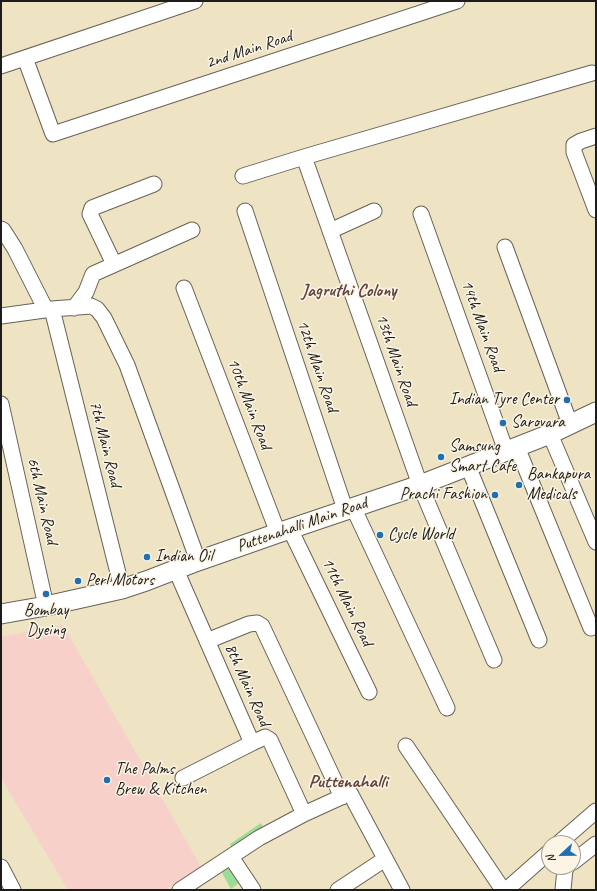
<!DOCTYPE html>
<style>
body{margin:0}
#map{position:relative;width:597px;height:891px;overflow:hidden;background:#eee3c3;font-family:Caveat,sans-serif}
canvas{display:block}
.frame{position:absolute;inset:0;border:2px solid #1c1c1c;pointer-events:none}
.north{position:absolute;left:541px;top:835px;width:40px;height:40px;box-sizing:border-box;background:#fcf5e5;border:1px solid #a29e95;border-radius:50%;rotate:248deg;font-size:11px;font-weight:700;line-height:16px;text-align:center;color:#1c1c1c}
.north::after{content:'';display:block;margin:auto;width:14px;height:18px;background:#1f6fb2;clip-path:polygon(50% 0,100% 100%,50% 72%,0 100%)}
</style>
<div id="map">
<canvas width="597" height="891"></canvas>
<div class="frame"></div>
<div class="north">N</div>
</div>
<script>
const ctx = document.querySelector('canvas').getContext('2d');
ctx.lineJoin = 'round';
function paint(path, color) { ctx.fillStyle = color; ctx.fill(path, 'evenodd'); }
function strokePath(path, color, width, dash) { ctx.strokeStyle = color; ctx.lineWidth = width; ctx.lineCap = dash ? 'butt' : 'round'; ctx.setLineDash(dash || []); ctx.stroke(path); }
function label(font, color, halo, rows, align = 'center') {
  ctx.font = font + ' Caveat,sans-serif'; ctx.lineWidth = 3; ctx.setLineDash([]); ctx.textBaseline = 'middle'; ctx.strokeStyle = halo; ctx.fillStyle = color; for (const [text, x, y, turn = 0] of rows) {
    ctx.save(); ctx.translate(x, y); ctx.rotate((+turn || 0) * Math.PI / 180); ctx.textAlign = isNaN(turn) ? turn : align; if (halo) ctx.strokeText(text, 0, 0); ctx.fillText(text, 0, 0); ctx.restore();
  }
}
paint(new Path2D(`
 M63,625L201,867L165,890H68L1,778V637Z`), '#f7d0c9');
paint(new Path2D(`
 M261,823L264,829L233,851L230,844Z
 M231,866L240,882L231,889L222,873Z`), '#99dd96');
const minor = new Path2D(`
 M25,58L53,134L457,1
 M1,66L195,1
 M596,136L581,141L574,145V152L596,210
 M304,157L420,485L494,660
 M243,176L304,157L592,73
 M245,211L345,509
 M421,214L506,451
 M1,229L3,230L15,249L46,310
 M330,231L374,211
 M505,247L570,424
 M114,264L90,214L92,208L154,184
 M184,288L278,533
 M74,308L86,292L93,274L192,230
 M52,309L122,589
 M1,316L52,309L91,306L97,309L104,318L127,365L198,561
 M1,404L46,606
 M550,434L596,542
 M517,447L591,628
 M468,466L539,640
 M353,507L447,708
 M290,529L369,692
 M176,570L252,743L265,737L270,740L304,814
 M207,641L249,624L257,623L262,626L342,797
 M406,746L503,890
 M183,778L252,743
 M559,843L596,811
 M231,857L253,890
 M573,862L596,844
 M1,867L13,890
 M180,890L259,838L304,814L350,793L402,890
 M338,890L385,859
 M506,890L549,852
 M563,890L565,869L567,867`);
const major = new Path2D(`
 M1,614L46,606L122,589L146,581L198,561L278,533L420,485L550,434L596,412`);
strokePath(minor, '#666256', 17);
strokePath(major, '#666256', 21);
strokePath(minor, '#fff', 15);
strokePath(major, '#fff', 19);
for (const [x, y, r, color] of [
 [567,400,4,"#1f6fb2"],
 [503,423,4,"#1f6fb2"],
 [441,457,4,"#1f6fb2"],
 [519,485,4,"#1f6fb2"],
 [495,495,4,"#1f6fb2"],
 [380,535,4,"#1f6fb2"],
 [147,557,4,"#1f6fb2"],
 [78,581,4,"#1f6fb2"],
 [46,594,4,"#1f6fb2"],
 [107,780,4,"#1f6fb2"]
]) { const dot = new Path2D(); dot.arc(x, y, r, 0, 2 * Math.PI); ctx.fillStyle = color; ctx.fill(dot); strokePath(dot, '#fcf5e5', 1.5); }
label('17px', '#1c1c1c', '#fcf5e5', [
 ["2nd Main Road",249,50,-18],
 ["14th Main Road",482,326,70],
 ["13th Main Road",396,360,71],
 ["12th Main Road",317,366,71],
 ["10th Main Road",249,404,69],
 ["7th Main Road",105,444,76],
 ["6th Main Road",42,501,77],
 ["Puttenahalli Main Road",302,525,-19],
 ["11th Main Road",347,602,64],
 ["8th Main Road",247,685,66]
]);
label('17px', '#1c1c1c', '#fcf5e5', [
 ["Indian Tyre Center",559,400,"right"],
 ["Sarovara",511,423],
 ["Samsung",449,447],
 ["Smart Cafe",449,467],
 ["Bankapura",527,475],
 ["Medicals",527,495],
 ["Prachi Fashion",487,495,"right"],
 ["Cycle World",388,535],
 ["Indian Oil",155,557],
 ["Perl Motors",86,581],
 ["Bombay",46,611,"center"],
 ["Dyeing",46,631,"center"],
 ["The Palms",115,770],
 ["Brew & Kitchen",115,790]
], 'left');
label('bold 18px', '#624342', '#fcf5e5', [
 ["Jagruthi Colony",349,291]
]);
label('bold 19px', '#624342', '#fcf5e5', [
 ["Puttenahalli",348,782]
]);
</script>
